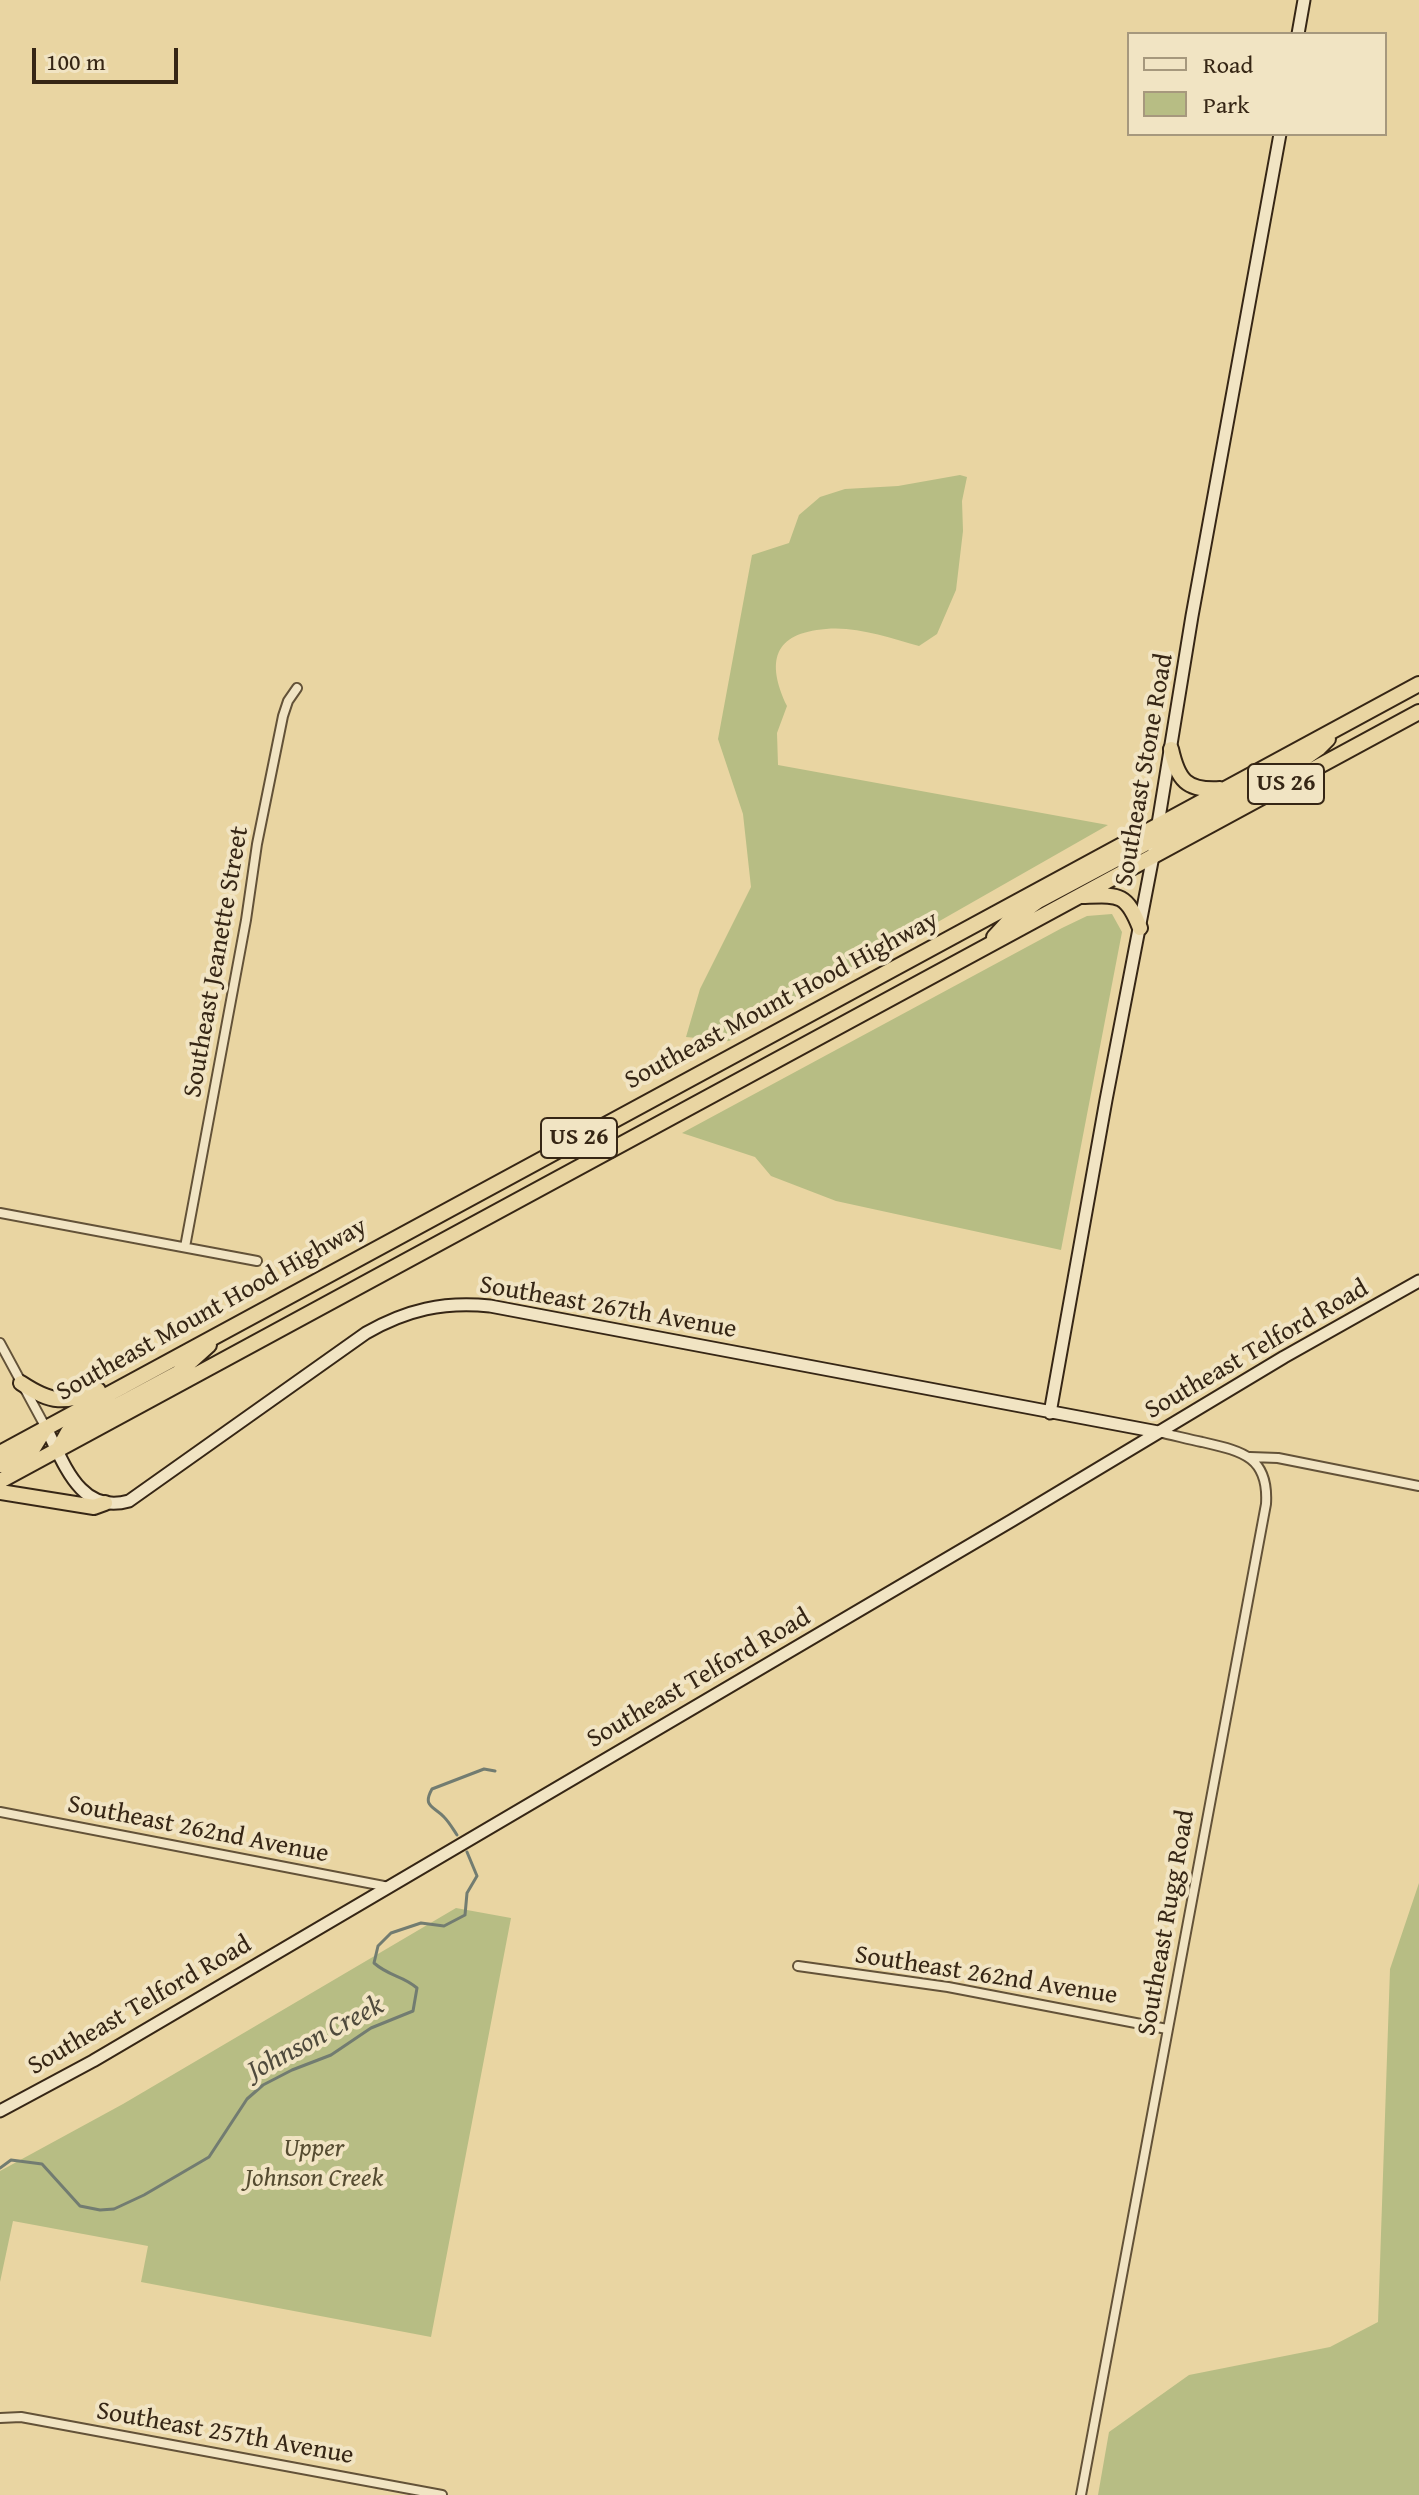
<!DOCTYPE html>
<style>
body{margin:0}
#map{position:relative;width:1419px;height:2495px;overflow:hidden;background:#e9d5a2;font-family:"Gentium Book Plus",serif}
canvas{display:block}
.legend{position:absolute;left:1127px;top:32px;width:260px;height:104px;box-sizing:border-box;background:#f1e4c3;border:2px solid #a6987d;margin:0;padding:10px 14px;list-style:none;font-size:24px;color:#362615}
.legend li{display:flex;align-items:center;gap:16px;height:40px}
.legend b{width:40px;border:2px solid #a6987d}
.scale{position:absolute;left:32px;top:48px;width:146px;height:36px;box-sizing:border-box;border:4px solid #362615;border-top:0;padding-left:10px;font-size:24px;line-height:28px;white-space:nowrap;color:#362615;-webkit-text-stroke:6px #f1e4c3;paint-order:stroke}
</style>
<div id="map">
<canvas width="1419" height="2495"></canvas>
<ul class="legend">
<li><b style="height:10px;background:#f1e4c3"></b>Road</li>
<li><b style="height:22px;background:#b7bd84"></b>Park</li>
</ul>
<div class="scale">100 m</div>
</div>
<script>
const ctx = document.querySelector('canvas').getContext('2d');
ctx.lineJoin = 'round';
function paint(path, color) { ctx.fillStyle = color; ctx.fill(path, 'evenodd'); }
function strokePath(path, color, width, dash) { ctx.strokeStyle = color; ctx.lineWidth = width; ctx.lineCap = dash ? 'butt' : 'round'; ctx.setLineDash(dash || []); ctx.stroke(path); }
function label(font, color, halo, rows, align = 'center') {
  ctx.font = font + ' "Gentium Book Plus",serif'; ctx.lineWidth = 8; ctx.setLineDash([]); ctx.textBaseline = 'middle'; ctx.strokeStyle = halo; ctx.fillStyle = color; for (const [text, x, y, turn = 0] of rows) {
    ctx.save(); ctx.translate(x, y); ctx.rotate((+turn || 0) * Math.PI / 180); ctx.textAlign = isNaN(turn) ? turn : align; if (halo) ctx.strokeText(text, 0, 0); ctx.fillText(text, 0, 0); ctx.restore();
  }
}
paint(new Path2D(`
 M960,475L967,477L962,501L963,531L956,590L937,634L919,646C890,638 856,626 826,629C773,633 766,662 787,706L777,733L778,765L1108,825L729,1041L686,1037L700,989L751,887L743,814L718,739L752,555L789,543L799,515L820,497L845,489L898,486Z
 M1112,914L1122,932L1061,1250L836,1201L771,1176L755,1157L682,1133L1062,928L1087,916Z
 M1419,1883V2495H1098L1109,2432L1189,2375L1330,2347L1378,2322L1390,1969Z
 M456,1908L511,1918L431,2337L141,2282L148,2246L13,2221L0,2282V2171L123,2104Z`), '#b7bd84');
strokePath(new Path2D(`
 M457,1835C453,1829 449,1822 444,1817C434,1806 422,1807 432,1789L484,1769L495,1771
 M0,2168L11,2160L42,2164L80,2206L100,2210L114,2209L144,2195L209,2157L247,2099L263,2085L292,2070L331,2055L371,2028L413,2011L417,1988C402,1975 390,1977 374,1963L378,1946L391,1933L421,1923L444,1926L465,1915L467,1893L477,1876L467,1852`), '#727c71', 3);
const street = new Path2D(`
 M0,1213L257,1261
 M185,1247L246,920L257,844L283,716L288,701L297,688
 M0,1343L46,1428
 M1250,1457L1278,1458L1419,1486
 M0,1812L389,1887
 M798,1966L948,1987L1167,2029
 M0,2418L21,2417L442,2495
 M1081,2495L1266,1504C1269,1456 1241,1451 1202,1442C1187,1439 1173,1435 1158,1432`);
const secondary = new Path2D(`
 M1298,34L1304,0
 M1157,830L1192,616L1280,134
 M1050,1413L1106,1100L1154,851
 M46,1428C64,1463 80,1515 129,1501L366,1333C406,1310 444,1301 490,1306L1158,1432
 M0,2111L93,2061L1011,1521L1284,1357L1419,1281`);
const highway = new Path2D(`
 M1171,749C1178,780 1186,791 1220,789
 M1155,842L1288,770L1319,748L1328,739
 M1082,896C1118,895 1126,892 1140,928
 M994,937L1006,924L1038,901L1156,838
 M21,1383C53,1404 63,1403 98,1390
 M58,1450L68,1432L178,1373L209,1345
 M0,1453L1419,684
 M0,1465L34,1447L45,1429
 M0,1481L1419,712
 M0,1492L94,1507L105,1503`);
strokePath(street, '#635238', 12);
strokePath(secondary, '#362615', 15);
strokePath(highway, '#362615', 18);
strokePath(street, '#f1e4c3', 8);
strokePath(secondary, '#f1e4c3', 11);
strokePath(highway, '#e9d5a2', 14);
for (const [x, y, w] of [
 [1286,784,76],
 [579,1138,76]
]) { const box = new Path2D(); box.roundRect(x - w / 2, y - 20, w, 40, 6); ctx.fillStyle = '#f1e4c3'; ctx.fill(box); strokePath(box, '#362615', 2); }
label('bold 24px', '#362615', null, [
 ["US 26",1286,784],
 ["US 26",579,1138]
]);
label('26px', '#362615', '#f1e4c3', [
 ["Southeast Stone Road",1145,770,-80],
 ["Southeast Jeanette Street",217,962,-80],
 ["Southeast Mount Hood Highway",782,1001,-28],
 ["Southeast 267th Avenue",608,1308,10],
 ["Southeast Mount Hood Highway",212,1310,-29],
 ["Southeast Telford Road",1257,1350,-30],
 ["Southeast Telford Road",699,1679,-30],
 ["Southeast 262nd Avenue",198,1830,11],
 ["Southeast Rugg Road",1167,1923,-80],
 ["Southeast 262nd Avenue",986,1976,9],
 ["Southeast Telford Road",140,2006,-30],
 ["Southeast 257th Avenue",225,2434,10]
]);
label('italic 26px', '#564c31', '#f1e4c3', [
 ["Upper",314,2149],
 ["Johnson Creek",314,2179]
]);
label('italic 28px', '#4f4a3c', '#f1e4c3', [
 ["Johnson Creek",316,2039,-28]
]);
</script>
